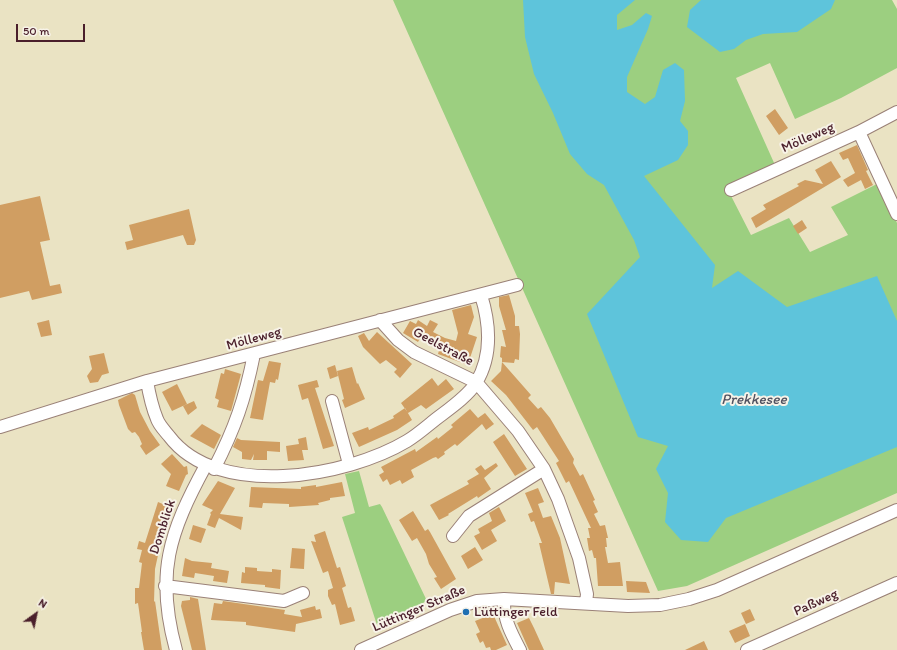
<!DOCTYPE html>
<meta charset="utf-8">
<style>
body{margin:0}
#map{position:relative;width:897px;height:650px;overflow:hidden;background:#eae3c3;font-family:Itim,sans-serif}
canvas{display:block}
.north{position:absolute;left:16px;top:594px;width:40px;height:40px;-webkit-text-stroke:3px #f7f3e8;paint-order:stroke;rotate:33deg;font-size:11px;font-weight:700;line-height:16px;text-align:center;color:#4a1f2b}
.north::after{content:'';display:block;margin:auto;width:14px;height:18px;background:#4a1f2b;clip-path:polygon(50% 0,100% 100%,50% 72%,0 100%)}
.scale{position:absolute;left:16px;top:24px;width:69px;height:18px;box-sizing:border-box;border:2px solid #4a1f2b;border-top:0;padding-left:5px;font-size:12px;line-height:14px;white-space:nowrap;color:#4a1f2b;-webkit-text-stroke:3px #f7f3e8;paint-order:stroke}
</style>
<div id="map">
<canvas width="897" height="650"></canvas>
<div class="north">N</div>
<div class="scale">50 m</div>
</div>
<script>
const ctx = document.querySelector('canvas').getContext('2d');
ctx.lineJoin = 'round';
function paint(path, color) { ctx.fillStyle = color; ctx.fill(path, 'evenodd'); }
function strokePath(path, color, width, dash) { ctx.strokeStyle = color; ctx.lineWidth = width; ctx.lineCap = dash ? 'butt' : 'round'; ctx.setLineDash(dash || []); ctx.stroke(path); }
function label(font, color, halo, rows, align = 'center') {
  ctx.font = font + ' Itim,sans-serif'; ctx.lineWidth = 4; ctx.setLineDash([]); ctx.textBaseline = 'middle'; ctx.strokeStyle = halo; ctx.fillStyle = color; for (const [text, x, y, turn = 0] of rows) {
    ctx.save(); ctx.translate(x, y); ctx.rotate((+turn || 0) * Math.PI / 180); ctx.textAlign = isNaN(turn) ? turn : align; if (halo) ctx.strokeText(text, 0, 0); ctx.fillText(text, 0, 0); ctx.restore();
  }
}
paint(new Path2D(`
 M393,0H892L897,9V68L841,98L795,119L770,63L736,78L775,165L727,188L751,235L789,218L810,252L848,235L831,207L879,183L897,223V493L687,586L658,591Z
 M359,471L369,507L380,504L382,507L427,601L377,625L342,517L355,513L345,474Z`), '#9ccf80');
paint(new Path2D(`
 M523,0H635L617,15V30L632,25L646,13L652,16L648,29L627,77V92L645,104L655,97L663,70L675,63L684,70L685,101L680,121L688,131V145L678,160L644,176L715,265L712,288L738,271L787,307L877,276L897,321V447L726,518L708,542L681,540L665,522L668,493L656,469L668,446L638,437L587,314L640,257L634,240L604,185L587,174L570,154L553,113L534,74L525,37Z
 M701,0H835L831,9L797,32L763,34L746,40L734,49L720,52L687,27L690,10Z`), '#5ec4db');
paint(new Path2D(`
 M775,109L788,128L779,135L766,116Z
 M857,145L868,170L866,171L873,185L865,189L861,180L848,187L843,180L855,173L848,158L843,160L839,153Z
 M831,161L841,177L756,228L751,218L766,209L763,205L799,186L797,184L805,180L823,184L815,170Z
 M40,196L50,240L40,242L50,286L60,284L62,293L32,300L29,291L0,298V205Z
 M189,209L196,240L194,245H187L183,235L127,250L125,242L133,240L129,225Z
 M802,220L807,228L798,234L793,226Z
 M509,295L515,316V326H519L520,334L519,360L515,359L514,363L502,362V358L500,357L501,346L506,347L502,330H506L499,306V297Z
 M471,305L474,317L468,334L477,337L470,358L468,362L465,364L438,354L440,347L421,336L418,342L403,333L410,321L416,324L418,320L427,326L430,320L438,324L433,332L445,338L456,341L458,333L452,310Z
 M49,320L52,335L41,337L37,323Z
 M377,332L412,364L400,378L394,372L397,369L386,360L380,364L363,347L358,336L364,333L369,341Z
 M104,353L109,373L102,375L98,382L90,383L87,376L92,369L89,356Z
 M269,361L281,363L278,380L276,379L275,383L270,382L263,420L250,418L258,380L263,381Z
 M502,362L531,395L528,398L538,409L541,407L550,418L574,459L573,463L580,476L583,474L595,500L593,501L598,512L594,514L600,526L605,525L608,538H606L607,547H605L608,563L620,562L623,586H598L596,558H594L592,550L589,551L587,538H590L588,528H591L569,481L566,483L556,463L559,461L537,427L533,430L506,395L491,381L501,371Z
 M335,365L338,376L330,379L327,368Z
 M352,367L357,384L358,383L365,399L345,408L342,400L344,399L337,371Z
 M225,369L241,374L231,411L217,407L219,400L215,398L221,373L224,374Z
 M432,378L438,386L446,379L454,389L426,409L421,405L408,413L401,403Z
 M317,380L319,387L315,388L334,446L323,449L308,398L302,400L298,385Z
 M177,384L187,404L172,411L162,392Z
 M132,393L135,395L140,412L150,431L160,445L146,455L140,446L142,444L139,437L135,432L132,433L128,429L119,405L118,400Z
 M194,401L197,408L188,415L183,406Z
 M405,408L412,420L397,430L359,447L352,433L368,427L369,430L394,418L393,416Z
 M470,409L478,418L485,413L494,424L486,430L482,424L457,446L455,444L444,452L445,454L438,459L436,457L433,458L411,470L414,477L402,484L400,480L390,485L387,479L383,482L379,475L384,472L381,467L415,449L416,452L437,437L438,439L453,427L451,425Z
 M202,424L221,435L214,449L190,436Z
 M504,434L527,469L515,476L493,442Z
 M306,437L308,450H302L304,460L288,461L286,446L299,444L298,439Z
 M237,438L241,440L280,442V452L267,451V460H253L254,454L251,460L242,459V452L233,447Z
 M172,454L184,467L187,466L188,474L186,475L179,491L166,486L171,474L161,464Z
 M496,463L498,466L484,478L491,489L478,498L477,496L448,514L449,515L439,520L430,505L469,484L467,481L479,474L475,469L481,465L485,470Z
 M218,481L235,488L220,514L243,517L241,530L219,518L215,528L207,525L211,514L210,513L213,510L202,505Z
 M342,482L345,496L330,498V500L318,503L319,505L289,507V504L263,503L262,508L249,507L251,487L301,489V487L316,485V487Z
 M538,488L544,502L538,504L543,518L551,516L560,538L570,584L555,582L554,594H551L539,543H542L534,521L531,522L528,514L533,512L525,493Z
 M158,502L172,508L168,519L166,518L155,569L154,602L155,601L162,650H144L141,632H142L138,603L135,604V588H139L142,563L139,562L142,550L137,549L139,541L145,543Z
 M499,507L506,521L491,530L497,541L482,550L474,536L480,533L478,529L492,521L489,513Z
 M413,511L425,531L428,529L430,532L456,579L441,589L434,578L437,577L429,564L426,554L417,538L412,541L399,520Z
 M193,525L206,529L201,543L189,539Z
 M325,531L337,568L340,567L346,586L342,588L348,608L351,607L355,621L340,625L335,604L332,605L328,596V590L333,588L328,571L323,573L311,541L316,542L314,535Z
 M475,547L483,560L468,569L461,556Z
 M292,548L305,549L304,569L290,568Z
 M185,558L192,561L212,563L211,568L229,571L227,583L213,581L214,576L195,573L194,578L182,576Z
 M245,567L257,568V571L272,572V569L281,570L280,589L265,587V585L241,583L242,572L245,573Z
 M626,581L646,582L650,593L627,592Z
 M190,597L198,599L206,650H192L181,606L182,601L190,600Z
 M223,601L285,610L284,614L302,617L300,610L315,606L316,610L320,609L322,618L296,624L295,632L246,625V622L211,620L214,603L222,604Z
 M750,609L755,620L746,624L741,613Z
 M493,614L507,645L496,650H491L490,647L486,648L483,641L480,643L476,634L480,632L475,621Z
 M529,618L534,628L544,650H529L517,623Z
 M745,624L750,636L735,643L729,631Z
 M704,641L708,650H685Z`), '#d09e62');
const minor = new Path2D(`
 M859,132L897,214
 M731,190L859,132L897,112
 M380,320L398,340L414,352L476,382L518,431L544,469L558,499L579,558L587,594L586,603
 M147,381C149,393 152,407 157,419C159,425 165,431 169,436C217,500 347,477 407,441C417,435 426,427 436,419C449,409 467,397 476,383C493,355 490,324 481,295
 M332,401L349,464
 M0,427L147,381L517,285
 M214,469C235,428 245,399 254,354
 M453,536L469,516L544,469
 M165,586L284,601L303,593
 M504,599C503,618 511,633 520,650
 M176,650C155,574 169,533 206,465
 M361,650L450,610L477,601L504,599L628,606L660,605L689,599L717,590L897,510
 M747,650L897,583`);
strokePath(minor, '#9a8177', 14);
strokePath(minor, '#fff', 12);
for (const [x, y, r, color] of [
 [466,612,4,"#1f6fb2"]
]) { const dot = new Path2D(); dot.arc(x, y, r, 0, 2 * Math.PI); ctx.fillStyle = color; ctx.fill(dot); strokePath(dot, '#f7f3e8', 1.5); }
label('14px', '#4a1f2b', '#f7f3e8', [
 ["Mölleweg",808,138,-24],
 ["Mölleweg",254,339,-15],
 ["Geelstraße",443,347,28],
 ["Domblick",163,527,-72],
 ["Paßweg",816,603,-24],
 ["Lüttinger Straße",419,609,-23]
]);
label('14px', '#4a1f2b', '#f7f3e8', [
 ["Lüttinger Feld",474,612]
], 'left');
label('italic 15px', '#505160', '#f7f3e8', [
 ["Prekkesee",754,400]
]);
</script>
